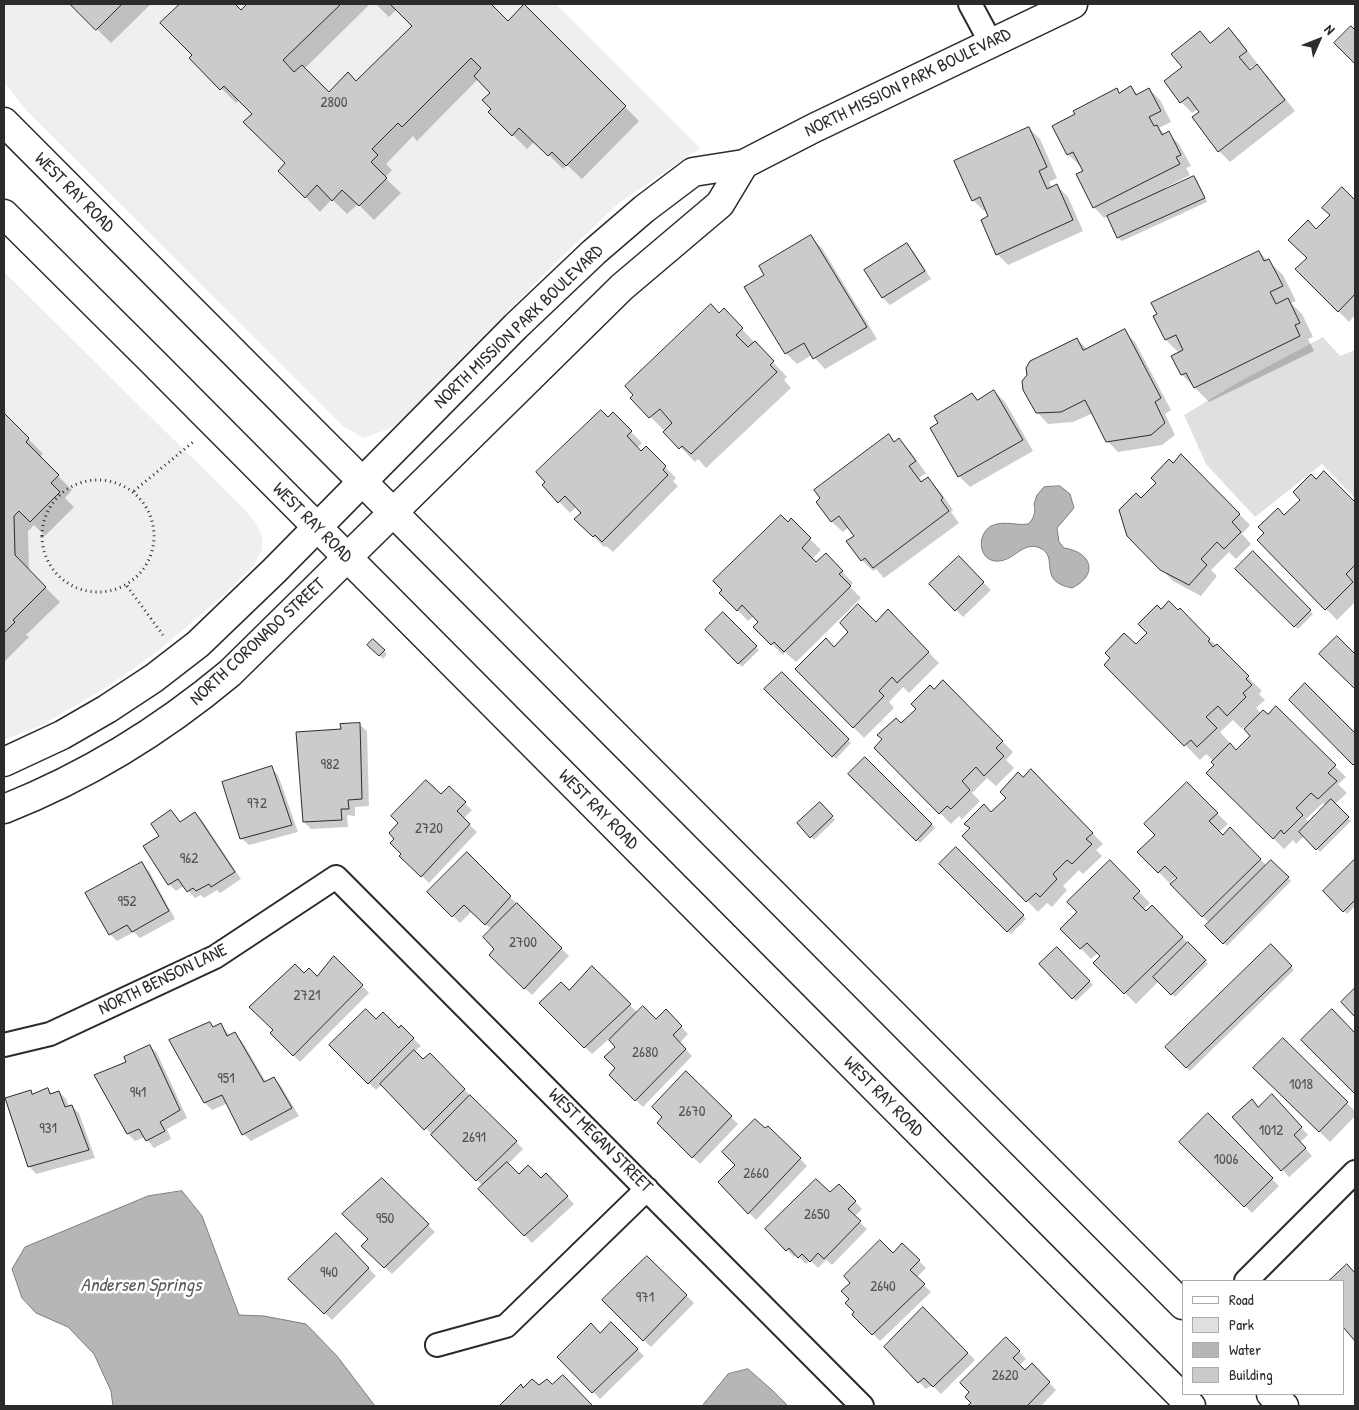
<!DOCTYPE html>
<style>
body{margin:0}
#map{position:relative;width:1359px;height:1410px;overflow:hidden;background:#fff;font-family:"Patrick Hand",sans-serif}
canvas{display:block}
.frame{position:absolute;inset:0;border:5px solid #2b2b2b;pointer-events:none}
.legend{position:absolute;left:1182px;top:1280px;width:162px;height:115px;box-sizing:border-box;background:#fff;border:1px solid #aaa;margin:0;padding:6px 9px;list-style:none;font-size:15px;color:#2b2b2b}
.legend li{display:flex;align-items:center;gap:10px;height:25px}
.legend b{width:25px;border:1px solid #aaa}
.north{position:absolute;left:1294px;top:15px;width:50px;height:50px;-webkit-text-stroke:4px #fff;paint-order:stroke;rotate:46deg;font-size:14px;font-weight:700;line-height:20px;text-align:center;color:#2b2b2b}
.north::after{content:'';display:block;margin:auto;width:18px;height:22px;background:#2b2b2b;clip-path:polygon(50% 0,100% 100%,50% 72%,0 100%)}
</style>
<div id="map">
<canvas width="1359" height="1410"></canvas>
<div class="frame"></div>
<ul class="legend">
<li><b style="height:6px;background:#fff"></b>Road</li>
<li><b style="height:14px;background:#e0e0e0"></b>Park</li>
<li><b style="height:14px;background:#b6b6b6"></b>Water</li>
<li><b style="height:14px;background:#cbcbcb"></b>Building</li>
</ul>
<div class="north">N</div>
</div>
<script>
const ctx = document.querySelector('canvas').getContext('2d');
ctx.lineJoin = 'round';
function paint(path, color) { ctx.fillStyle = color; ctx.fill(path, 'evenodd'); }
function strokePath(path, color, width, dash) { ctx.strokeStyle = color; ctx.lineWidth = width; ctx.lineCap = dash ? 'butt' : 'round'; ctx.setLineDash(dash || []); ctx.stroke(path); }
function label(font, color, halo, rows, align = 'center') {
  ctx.font = font + ' "Patrick Hand",sans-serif'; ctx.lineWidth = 5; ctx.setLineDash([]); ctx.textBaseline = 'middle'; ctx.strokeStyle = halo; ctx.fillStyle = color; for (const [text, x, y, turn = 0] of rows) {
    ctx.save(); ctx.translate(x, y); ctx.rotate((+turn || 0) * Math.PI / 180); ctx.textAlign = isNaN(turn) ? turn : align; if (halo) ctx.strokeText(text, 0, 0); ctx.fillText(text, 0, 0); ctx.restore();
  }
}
paint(new Path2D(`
 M4,4H556L700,148L620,202L555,263L405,416L391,428L364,438L343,426L27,111L4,82Z
 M4,272L243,508L255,522L262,537V549L254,565L224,595L158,651L110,685L42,725L4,740Z`), '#efefef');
paint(new Path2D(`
 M1323,337L1340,356L1355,350V498L1322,464L1255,517L1206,464L1184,415L1237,383Z`), '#e0e0e0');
const water = new Path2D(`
 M1060,486L1070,494L1074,508L1057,528L1059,542L1064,548C1092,552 1099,575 1072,588C1036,581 1060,557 1040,548C1022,540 1014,563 995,561C978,559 977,534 991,526C1004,520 1016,526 1028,524C1034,519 1036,511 1034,504L1037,495L1044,487Z
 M182,1191L202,1216L239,1315L264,1316L306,1324L337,1356L375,1406H113L111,1391L94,1354L68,1327L36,1313L22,1298L12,1269L25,1247L148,1196Z
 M748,1369L772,1390L788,1406H702L728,1374Z`);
paint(water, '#b6b6b6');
strokePath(water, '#7e7e7e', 1);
paint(new Path2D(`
 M72,4H151L111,43Z
 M182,4H233L241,12L249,4H370L304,69L329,93L356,82L414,26L397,9L389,17L376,4H489L508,22L524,6L639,121L582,179L567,165L563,169L535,141L527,149L490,112L493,109L491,93L478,79L417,141L413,136L386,164L392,170L385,178L401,193L374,220L358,204L347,214L332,199L320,212L280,171L287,163L253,114L239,100L236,103L191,58L194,55L162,23Z
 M1229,30L1240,41L1257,63L1249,69L1251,71L1257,66L1268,77L1295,111L1230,162L1219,151L1198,109L1192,113L1181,102L1165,81L1184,67L1200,33L1211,44Z
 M1131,88L1138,95L1149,89L1160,100L1171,122L1159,128L1165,134L1168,133L1179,144L1191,166L1186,168L1190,175L1165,188L1166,190L1194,177L1197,180L1207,202L1122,241L1118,238L1108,216L1104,218L1094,207L1084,171L1081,164L1079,165L1068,154L1076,115L1117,90L1120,93Z
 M1029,128L1040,139L1057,178L1049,182L1052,188L1057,186L1068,197L1083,231L1008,265L997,254L987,210L984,211L973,200Z
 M1342,189L1355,201V315L1349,322L1297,269L1308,258L1331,215Z
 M811,237L822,248L877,339L825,369L812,355L797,364L786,353L766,275Z
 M907,245L914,252L931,279L890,305L883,298L866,270Z
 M1259,252L1283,275L1296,301L1291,303L1302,314L1313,337L1308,339L1314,351L1209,402L1182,375L1179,353L1166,340L1155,317Z
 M724,310L787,377L784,380L791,388L706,468L698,459L695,462L632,398Z
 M1124,331L1135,342L1171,410L1165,414L1175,435L1162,445L1118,452L1107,441L1093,413L1073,422L1048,424L1037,412L1077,339L1087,349Z
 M994,391L1005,402L1033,451L970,487L959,476L940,423L972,395L978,401Z
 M4,414L43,454L39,457L72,490L65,498L74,507L45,536L34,525L28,531L29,571L60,602L26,635L29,637L4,662Z
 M613,414L642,443L637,448L642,453L646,448L676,478L673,481L678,486L613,552L606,546L604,547L576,519L582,513L577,506L570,513L543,485Z
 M889,436L896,443L899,440L910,451L926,473L919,478L923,483L928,479L939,490L953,510L951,512L959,523L884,578L876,569L873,571L862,560L848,541L856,536L849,527L843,532L832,522L817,502Z
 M1181,456L1250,525L1242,534L1251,544L1236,559L1229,552L1211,570L1217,576L1201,596L1173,581L1128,535L1141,500Z
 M1324,472L1355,504V602L1337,620L1258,540L1302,500L1316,481Z
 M791,520L821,550L812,559L816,564L826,555L853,583L849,586L861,598L796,662L785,652L783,655L755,627L760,622L754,616L748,621L721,593Z
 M1253,553L1313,614L1298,629L1237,569Z
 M959,558L991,590L963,617L931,584Z
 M1180,610L1262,691L1259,694L1265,700L1256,708L1261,713L1268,716L1276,708L1346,777L1338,784L1347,793L1335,804L1351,821L1320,852L1304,836L1296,844L1293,840L1284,849L1208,773L1216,765L1214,761L1206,754L1200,760L1106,665L1136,646L1149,633L1161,611H1178ZM1233,720L1242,729L1244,727L1252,736L1237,751L1220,732ZM1323,803L1326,806L1309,823L1306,819Z
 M888,611L939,663L909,693L903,687L889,702L894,708L864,738L796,669L876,624Z
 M723,614L759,650L742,667L707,630Z
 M373,640L387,654L383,659L369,645Z
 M782,673L851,743L836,759L766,689Z
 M943,682L1013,752L1006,760L1014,768L996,786L987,778L972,793L980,801L962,819L959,816L951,824L875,748L918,709Z
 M359,724L367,731L369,806L355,807V816L347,815L348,827L311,829L304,822L342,730Z
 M865,758L935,828L920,843L849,774Z
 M271,768L278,775L298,832L249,845L241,838Z
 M1031,770L1103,844L1096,850L1102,856L1083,874L1079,870L1063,886L1067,890L1052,907L1047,903L1038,912L964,836L992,814Z
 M1187,784L1228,824L1219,832L1223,836L1230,829L1267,866L1271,861L1291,881L1227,946L1207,926L1209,923L1139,852L1157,836ZM1177,876L1178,878L1172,884L1170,882Z
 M449,788L472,810L463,819L477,832L429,883L401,856L403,854L396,839L399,823L441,796Z
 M820,804L835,820L814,840L799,823Z
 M195,813L202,820L241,879L220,893L217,890L204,898L201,895L195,898L184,886L176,891L169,884Z
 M956,849L1026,919L1011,934L941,864Z
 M467,854L569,956L532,995L491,955L496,949L492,930L472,911L460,923L429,892Z
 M1355,860V906L1347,914L1324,891Z
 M1110,862L1150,903L1143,910L1146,913L1152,907L1208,964L1175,997L1159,981L1136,1004L1095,963L1102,956L1098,953L1091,959L1062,929L1079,912Z
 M142,864L149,871L175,919L140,938L134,932L117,941L110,934Z
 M1271,946L1294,970L1190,1071L1167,1047Z
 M1057,949L1093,985L1076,1001L1041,964Z
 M334,958L369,993L300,1062L271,1033L304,975L317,978Z
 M592,968L638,1013L656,1020L666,1011L688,1034L680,1043L692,1056L643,1107L610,1075L616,1068L617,1047L609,1039L592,1054L541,1003L569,992Z
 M1332,1011L1355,1035V1092L1303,1040Z
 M376,1021L399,1030L402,1027L421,1046L414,1052L423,1061L430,1055L523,1149L507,1165L519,1176L541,1180L546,1175L574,1204L532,1243L480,1189L483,1186L382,1084L376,1090L331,1045Z
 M210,1023L214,1028L221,1025L230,1036L235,1034L242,1041L266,1082L274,1078L281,1086L299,1116L251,1141L244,1134L228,1103L212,1110L205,1103Z
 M1283,1040L1355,1111V1116L1330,1142L1255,1068Z
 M150,1046L157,1053L187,1118L167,1129L171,1139L154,1148L145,1137L135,1141L128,1134V1062Z
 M686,1073L738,1124L700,1164L658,1123L664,1117Z
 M48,1090L53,1095L59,1092L66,1099L69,1107L71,1106L79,1113L95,1158L36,1174L29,1166L30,1091L34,1095Z
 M1279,1103L1308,1135L1300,1142L1312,1156L1289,1177L1234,1117L1259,1108Z
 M1208,1115L1279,1186L1252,1213L1181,1142Z
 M768,1127L807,1166L756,1220L719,1182L737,1165Z
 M382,1179L435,1232L392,1274L363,1246L369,1239Z
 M839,1185L862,1209L854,1217L867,1229L832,1265L826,1260L818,1268L810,1260L806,1264L797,1255L794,1257L767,1229L830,1194Z
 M336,1235L376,1276L332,1320L290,1279Z
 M902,1244L926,1268L916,1278L931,1292L880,1341L854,1315L856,1312L851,1299Z
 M647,1257L694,1303L651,1347L604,1300Z
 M1347,1266L1355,1274V1339L1343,1326V1281H1330Z
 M923,1309L975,1360L941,1394L932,1385L926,1389L885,1347Z
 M611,1323L644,1356L600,1399L559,1357L601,1334Z
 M1006,1339L1026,1359L1019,1366L1025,1371L1032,1365L1056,1390L1041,1406H969L972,1403Z
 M563,1376L592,1406H503L502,1405L524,1389L552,1386Z`), '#0003');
const building = new Path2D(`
 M70,4H122L96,30Z
 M180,4H235L241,10L247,4H341L283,60L294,72L302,65L329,92L348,72L356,81L412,26L390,4H491L508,21L524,4L626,106L566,166L552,152L548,156L519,128L512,136L488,112L491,109L482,100L490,93L474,76L481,68L471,58L402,127L398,123L372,149L378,155L371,162L387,178L359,206L342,190L332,201L317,185L305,198L278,171L285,163L243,122L252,114L224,86L220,90L189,58L192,55L160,23Z
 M1351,26L1355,30V64L1334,43Z
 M1229,28L1247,51L1239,57L1250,70L1257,64L1285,100L1218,152L1192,117L1199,112L1188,97L1180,103L1164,81L1182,67L1171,54L1200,31L1210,43Z
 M1131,86L1136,95L1149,88L1161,111L1149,117L1154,126L1157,125L1162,135L1169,131L1181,155L1176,157L1180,164L1093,208L1076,174L1083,171L1073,152L1067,155L1052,126L1075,114L1073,111L1117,88L1119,93Z
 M1029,127L1047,167L1039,171L1047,189L1057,184L1073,220L996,255L981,220L988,216L980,197L972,201L954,161Z
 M1194,176L1205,198L1117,238L1107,216Z
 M1342,187L1355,200V294L1338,312L1295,269L1307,258L1288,240L1308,220L1316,229L1330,215L1322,208Z
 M811,235L867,327L813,359L804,343L785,354L744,287L764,275L759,266Z
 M907,243L925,271L882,298L864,270Z
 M1259,251L1264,261L1269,259L1283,286L1270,292L1276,304L1288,298L1300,323L1295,325L1300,336L1194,388L1186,373L1181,375L1171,356L1183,350L1176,335L1165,340L1153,316L1157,314L1151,303Z
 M711,304L719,313L724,308L743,328L736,335L748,347L755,341L774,361L770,365L777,372L691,454L682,446L679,449L663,432L672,423L660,409L649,418L630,398L633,395L625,386Z
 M1125,329L1161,398L1155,402L1165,423L1151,435L1106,442L1085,400L1061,412L1036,413L1023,390L1022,381L1027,375L1026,368L1030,361L1077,338L1083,350Z
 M994,390L1023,440L958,477L930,428L938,423L934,416L972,393L977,400Z
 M601,410L608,417L613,412L632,431L627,436L641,451L646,446L666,466L663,470L668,475L602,542L595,535L593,537L574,519L581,513L565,496L558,503L542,485L545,482L536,472Z
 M4,413L29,438L26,442L59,475L51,483L60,492L30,522L19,511L14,516L15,555L46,587L13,620L15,622L4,633Z
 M889,434L894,442L899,438L916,461L909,466L921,482L928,477L943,498L941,500L949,511L873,568L865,558L861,561L846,541L854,536L839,516L831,522L816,502L820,498L814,490Z
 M1181,454L1240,514L1232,522L1241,532L1224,549L1217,542L1201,559L1207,565L1189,585L1160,570L1127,536L1119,510L1136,493L1141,498L1156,483L1151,478L1169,459L1173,463Z
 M1324,471L1355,502V565L1346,574L1353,582L1325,610L1257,540L1264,533L1258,527L1278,508L1284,515L1300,500L1293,492L1311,474L1316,479Z
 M781,515L788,522L791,518L811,538L802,548L816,562L826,553L843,571L839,574L851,586L784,652L774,642L771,645L753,627L758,622L742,605L737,611L719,593L722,590L713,581Z
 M1253,551L1311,610L1294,627L1235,569Z
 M959,556L984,582L955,611L929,584Z
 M1169,601L1178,610L1180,608L1210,639L1208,641L1213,647L1217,644L1249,676L1246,679L1252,685L1243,693L1246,697L1227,716L1218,706L1206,717L1217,728L1197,747L1191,740L1184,746L1104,665L1110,658L1105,653L1124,633L1136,644L1147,633L1138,624L1157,605L1161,609Z
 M858,604L876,622L888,609L929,652L897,683L892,677L879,691L884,696L853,728L795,669L826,638L834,647L848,632L840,623Z
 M723,612L757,646L738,664L705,630Z
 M1337,636L1355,654V689L1319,654Z
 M373,639L385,650L379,656L367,645Z
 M782,672L849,739L832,757L764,689Z
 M943,680L1003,741L996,748L1004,756L984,776L976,767L962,781L970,790L951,809L947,806L939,814L874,748L882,739L877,735L896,718L901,723L916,709L911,704L930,685L934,689Z
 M1305,683L1355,733V763L1353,765L1289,700Z
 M1276,706L1336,765L1328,773L1337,781L1318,799L1311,793L1296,808L1303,815L1284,834L1281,830L1273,839L1206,773L1214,765L1211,762L1230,743L1236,750L1250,736L1244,729L1263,710L1268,714Z
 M360,723L362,799L348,800L349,809H341L342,820L303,822L296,732L341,729L340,724Z
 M865,757L932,824L916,841L848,774Z
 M272,766L292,825L240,839L222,782Z
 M1031,769L1093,833L1086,839L1092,844L1072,864L1067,860L1053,874L1057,879L1040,897L1036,893L1026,902L962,836L970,828L964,824L984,804L991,812L1006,798L1000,792L1018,772L1023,777Z
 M426,780L441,794L449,786L466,802L457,811L470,824L421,877L399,856L401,854L390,843L394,839L389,833L398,823L391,816Z
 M1187,782L1218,813L1209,821L1223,835L1230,827L1261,859L1202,917L1170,884L1177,878L1165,866L1158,873L1137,852L1155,835L1144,824Z
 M1331,799L1349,817L1316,850L1299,832Z
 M820,802L833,816L810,838L797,823Z
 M171,810L180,822L195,812L235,872L211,887L209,884L196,891L193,888L187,892L178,879L168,885L143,846L159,836L151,824Z
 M956,847L1024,915L1007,932L939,864Z
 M467,852L511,896L485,925L464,905L452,917L427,892Z
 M1355,859V900L1343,912L1323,891Z
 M1110,860L1140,891L1133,898L1146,911L1152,905L1183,937L1124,994L1093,963L1100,956L1087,943L1080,949L1060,929L1077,912L1067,902Z
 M1271,860L1289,877L1223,944L1205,926Z
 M142,862L169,911L132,932L127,925L109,935L85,893Z
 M517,903L562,948L524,989L489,955L494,949L483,937Z
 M1188,942L1206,960L1171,995L1153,977Z
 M1271,944L1292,966L1186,1068L1165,1047Z
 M1057,947L1090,981L1072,999L1039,964Z
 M334,956L363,985L293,1056L270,1033L273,1030L249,1007L295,964L304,973L309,968L317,976Z
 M592,966L631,1004L584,1048L539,1003L561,982L569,990Z
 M1355,988V1017L1341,1002Z
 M643,1006L656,1019L666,1009L682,1026L673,1035L686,1049L635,1101L609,1075L615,1068L604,1057L615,1047L609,1040Z
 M366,1009L376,1019L383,1012L399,1028L401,1025L414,1038L368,1084L329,1045Z
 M1332,1009L1355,1033V1094L1301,1040Z
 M210,1022L213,1027L221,1023L227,1036L235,1032L264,1082L274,1077L292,1108L242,1135L222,1095L204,1103L169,1040Z
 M1283,1038L1348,1102L1319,1132L1253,1068Z
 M150,1045L180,1110L160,1122L165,1131L146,1141L139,1129L127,1134L94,1075L126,1062L124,1057Z
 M414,1050L423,1059L430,1053L465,1089L424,1130L380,1084Z
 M686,1071L732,1116L692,1158L657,1123L662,1117L652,1107Z
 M48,1088L50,1094L59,1091L65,1107L72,1105L89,1150L28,1167L5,1098L31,1090L32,1094Z
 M1272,1094L1302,1127L1294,1135L1306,1148L1281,1171L1232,1117L1252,1099L1258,1107Z
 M470,1095L517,1141L476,1181L431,1135Z
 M1208,1113L1273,1178L1244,1207L1179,1142Z
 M755,1119L765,1128L768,1126L801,1158L748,1214L718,1182L735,1165L722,1152Z
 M507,1162L519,1174L528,1165L541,1178L546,1173L568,1196L524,1236L478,1189Z
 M382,1178L429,1224L384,1268L361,1246L368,1239L342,1214Z
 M816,1179L830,1192L839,1184L856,1201L848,1209L861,1221L824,1259L818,1253L810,1262L802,1254L798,1258L789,1248L786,1251L765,1229Z
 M336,1233L369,1268L324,1314L288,1279Z
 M880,1240L893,1253L902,1243L920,1260L910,1270L925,1284L872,1335L852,1315L854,1312L845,1303L849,1299L841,1291L850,1283L844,1276Z
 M647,1256L687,1295L643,1341L602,1300Z
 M1347,1264L1355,1273V1341L1343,1327V1281H1329Z
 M923,1307L968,1353L933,1387L924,1378L918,1383L884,1347Z
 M611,1322L638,1349L592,1393L557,1357L591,1323L600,1333Z
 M1006,1337L1020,1351L1013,1358L1025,1370L1032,1363L1050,1382L1027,1406H967L971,1403L965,1397L969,1392L960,1383Z
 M563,1375L593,1406H502L500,1405L521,1384L523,1388L532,1379L539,1385L547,1379L552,1384Z`);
paint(building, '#cbcbcb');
strokePath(building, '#2b2b2b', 1);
const street = new Path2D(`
 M970,4L991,43
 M4,1045L50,1034L215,957L336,877L862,1406
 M1246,1281L1355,1172
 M437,1345L506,1326L647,1189`);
const secondary = new Path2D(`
 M4,762L62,735L107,709L154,678L198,644L274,571L516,326L594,252L644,209L693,172L744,164L814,128L1073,4
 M4,809C85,777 163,729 230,673L622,287L720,204L744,164`);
const primary = new Path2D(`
 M4,122L1183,1305
 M4,214L152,361L1191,1406
 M1271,1394L1284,1406`);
strokePath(street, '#2b2b2b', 26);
strokePath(secondary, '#2b2b2b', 31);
strokePath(primary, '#2b2b2b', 31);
strokePath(new Path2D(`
 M42 536a56 56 0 1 1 112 0a56 56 0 1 1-112 0Z
 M134,491L193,442
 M127,586L163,635`), '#2b2b2b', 3, [1, 4]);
strokePath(street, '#fff', 22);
strokePath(secondary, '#fff', 28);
strokePath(primary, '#fff', 28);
label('15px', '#535353', null, [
 ["2800",334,103],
 ["982",330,765],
 ["972",257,804],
 ["2720",429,829],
 ["962",189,859],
 ["952",127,902],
 ["2700",523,943],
 ["2721",307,996],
 ["2680",645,1053],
 ["951",226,1079],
 ["1018",1301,1085],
 ["941",138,1093],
 ["2670",692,1112],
 ["931",48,1129],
 ["1012",1271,1131],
 ["2691",474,1138],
 ["1006",1226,1160],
 ["2660",756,1174],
 ["2650",817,1215],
 ["950",385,1219],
 ["940",329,1273],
 ["2640",883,1287],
 ["971",645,1298],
 ["2620",1005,1376]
]);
label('18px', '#2b2b2b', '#fff', [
 ["NORTH MISSION PARK BOULEVARD",908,83,-26],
 ["WEST RAY ROAD",74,193,45],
 ["NORTH MISSION PARK BOULEVARD",519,327,-44],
 ["WEST RAY ROAD",312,523,45],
 ["NORTH CORONADO STREET",258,642,-43],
 ["WEST RAY ROAD",598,810,45],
 ["NORTH BENSON LANE",163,980,-26],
 ["WEST RAY ROAD",883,1097,45],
 ["WEST MEGAN STREET",600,1141,45]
]);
label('italic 19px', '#5c5c5c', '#fff', [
 ["Andersen Springs",141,1286]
]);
</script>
